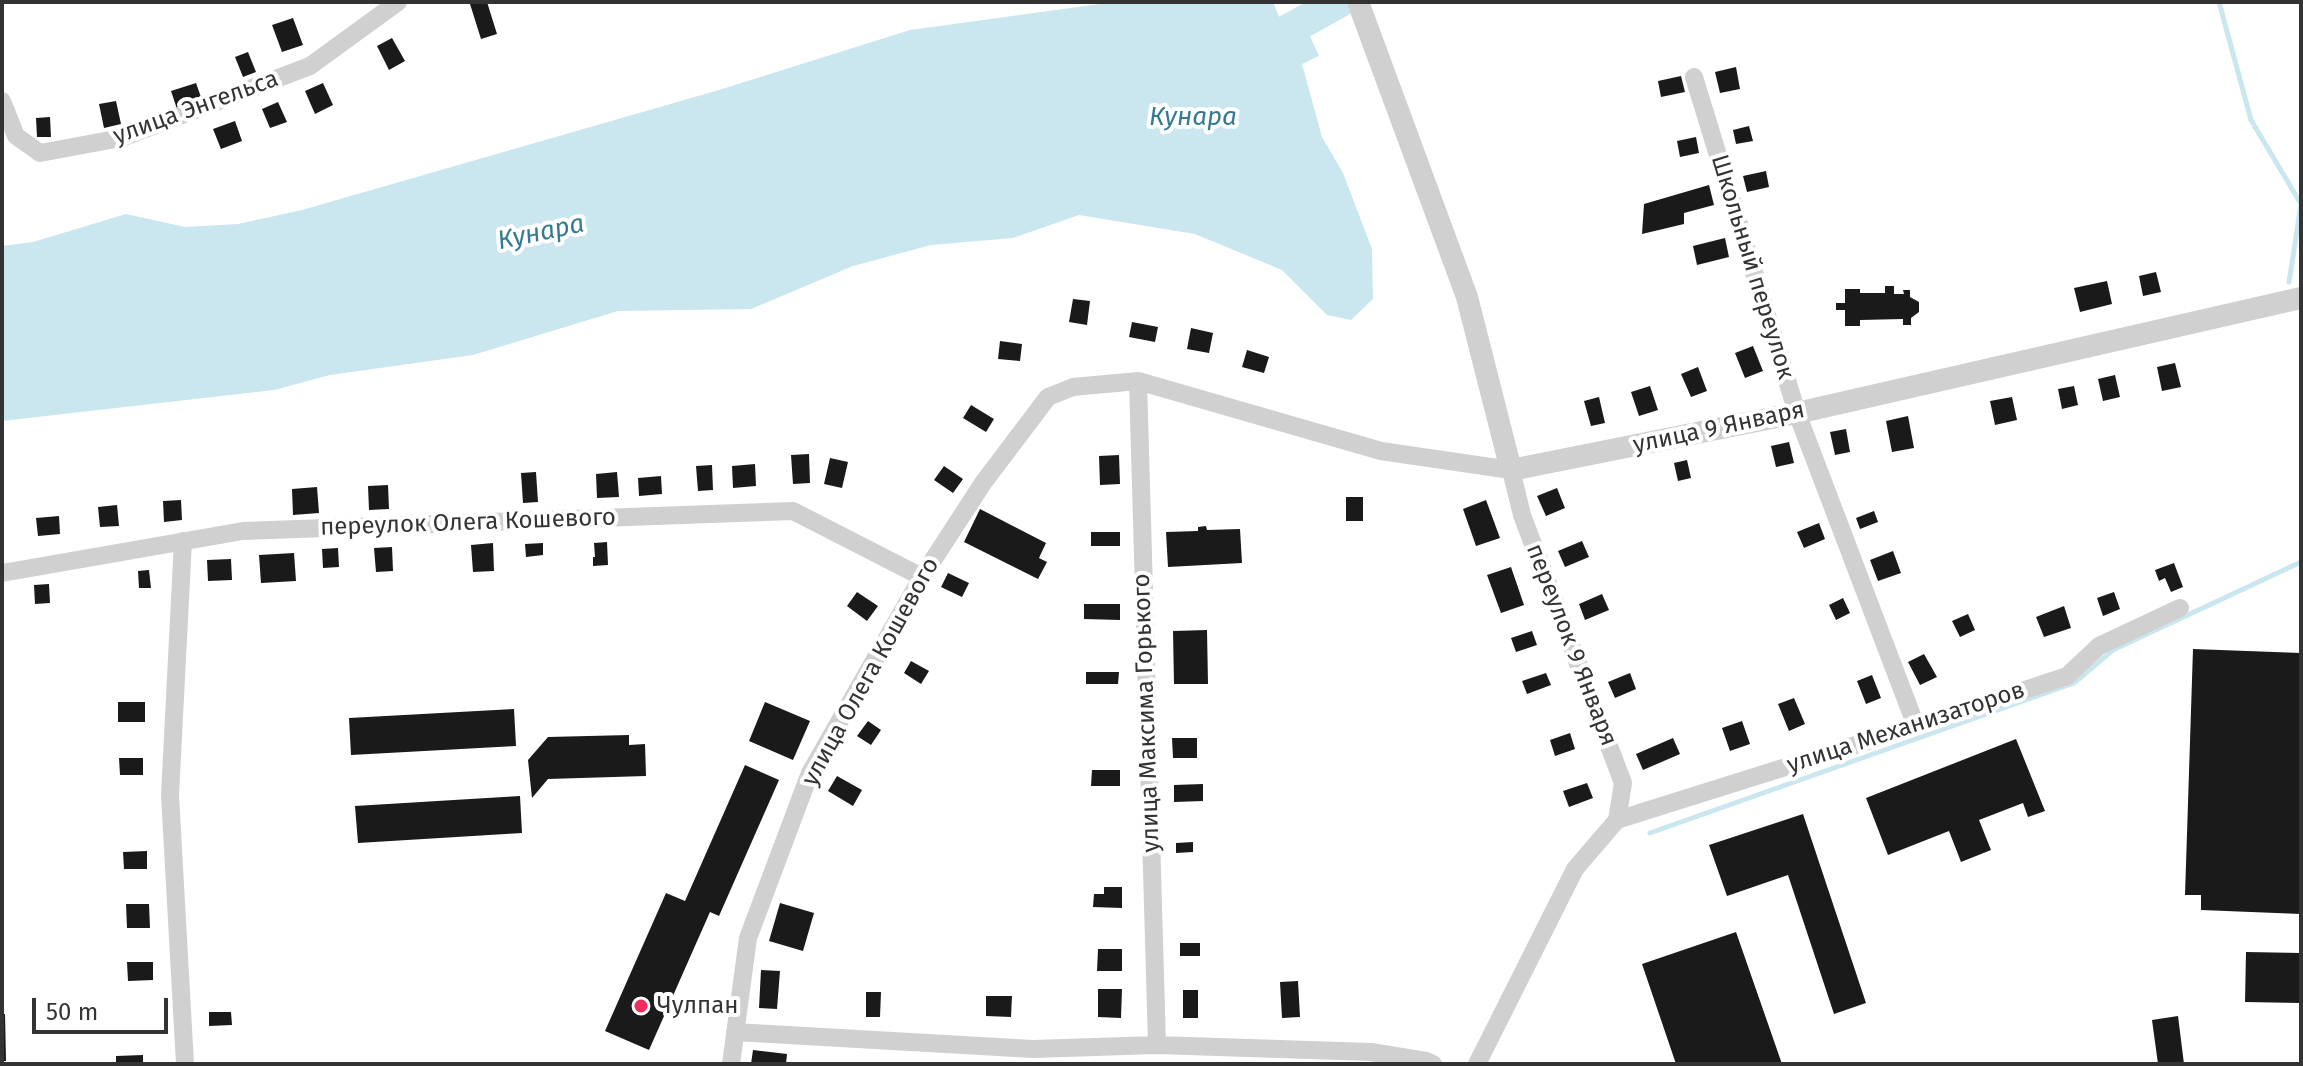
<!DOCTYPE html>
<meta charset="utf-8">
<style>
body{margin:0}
#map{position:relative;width:2303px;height:1066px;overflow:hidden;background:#fff;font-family:"Fira Sans",sans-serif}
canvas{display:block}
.frame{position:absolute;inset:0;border:4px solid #333;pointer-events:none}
.scale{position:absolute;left:32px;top:998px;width:136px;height:36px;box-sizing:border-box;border:4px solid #333;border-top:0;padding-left:10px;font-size:24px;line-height:28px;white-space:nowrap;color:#333;-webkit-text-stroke:6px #fff;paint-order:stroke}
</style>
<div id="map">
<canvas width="2303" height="1066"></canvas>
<div class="frame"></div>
<div class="scale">50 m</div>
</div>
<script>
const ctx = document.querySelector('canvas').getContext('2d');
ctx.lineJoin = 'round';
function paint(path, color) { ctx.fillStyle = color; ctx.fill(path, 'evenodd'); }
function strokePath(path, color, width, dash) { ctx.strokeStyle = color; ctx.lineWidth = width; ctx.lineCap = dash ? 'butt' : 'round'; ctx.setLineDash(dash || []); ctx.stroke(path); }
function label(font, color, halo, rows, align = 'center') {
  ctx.font = font + ' "Fira Sans",sans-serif'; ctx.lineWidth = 8; ctx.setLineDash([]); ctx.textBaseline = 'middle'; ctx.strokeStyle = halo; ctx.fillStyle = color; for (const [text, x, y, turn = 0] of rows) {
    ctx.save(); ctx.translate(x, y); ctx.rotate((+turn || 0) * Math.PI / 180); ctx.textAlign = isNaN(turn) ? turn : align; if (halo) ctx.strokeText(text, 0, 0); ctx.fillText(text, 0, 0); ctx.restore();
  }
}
paint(new Path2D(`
 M1114,2H1273L1283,26L1304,23L1319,56L1302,64L1322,137L1343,173L1372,249L1373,299L1351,320L1327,315L1282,270L1195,234L1079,215L1013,238L931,245L853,266L751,309L618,311L473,355L330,375L274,390L2,421V246L33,242L126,214L185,227L238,224L302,210L719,90L910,30Z`), '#cae6ee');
strokePath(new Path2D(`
 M2219,2L2251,120L2301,204
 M2289,282L2301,205
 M1650,833L2074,683L2113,650L2301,562`), '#cae6ee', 5);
strokePath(new Path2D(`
 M1263,44L1339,2`), '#cae6ee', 32);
paint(new Path2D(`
 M477,2H487L497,34L481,39L470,4Z
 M293,18L303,45L282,52L272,25Z
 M392,38L405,61L389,70L377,46Z
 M248,52L256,72L243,77L235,57Z
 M1736,67L1740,89L1720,93L1715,72Z
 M1681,76L1685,92L1661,97L1658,81Z
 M196,83L202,100L177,109L171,91Z
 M323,83L333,105L315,114L305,91Z
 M116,101L121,124L104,128L99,104Z
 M278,102L287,122L270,128L262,109Z
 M50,117L51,137H37L36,118Z
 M235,121L242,141L221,149L213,129Z
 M1749,126L1753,141L1736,144L1733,130Z
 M1696,137L1699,153L1680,157L1677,141Z
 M1766,171L1769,187L1747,192L1743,176Z
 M1709,185L1714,205L1684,213V224L1642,234L1644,204Z
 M1725,238L1729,257L1697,265L1693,246Z
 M2156,272L2161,292L2143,296L2139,276Z
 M2107,281L2112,304L2080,312L2074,288Z
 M1885,286H1894V294H1904L1903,290H1910V297L1919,302V312L1911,318V325H1903V319L1860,320V326H1845V310H1836V303H1845V289H1860V293H1885Z
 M1073,299L1090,301L1087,325L1069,322Z
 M1132,322L1158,327L1155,342L1129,337Z
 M1191,328L1213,333L1209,353L1187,349Z
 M1000,341L1022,344L1020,361L998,359Z
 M1753,346L1763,371L1745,378L1735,353Z
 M1247,350L1269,357L1264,373L1242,367Z
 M2175,363L2181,387L2162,391L2157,367Z
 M1698,367L1707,391L1691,397L1681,374Z
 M2115,375L2120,397L2103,401L2098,379Z
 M1650,386L1658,410L1639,416L1631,392Z
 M2074,386L2078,405L2062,409L2058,389Z
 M1599,397L1605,423L1591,426L1584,401Z
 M2012,397L2017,420L1995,425L1990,401Z
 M971,405L994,419L986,432L963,418Z
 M1908,416L1914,448L1892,452L1886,421Z
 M1846,429L1850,452L1835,455L1830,432Z
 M1789,442L1794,463L1776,467L1771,446Z
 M809,454L810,483L793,484L791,455Z
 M1119,455L1120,484L1100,485L1099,456Z
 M830,458L848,462L842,488L824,484Z
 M1687,460L1691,478L1678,481L1674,463Z
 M755,464L756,486L733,488L732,466Z
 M712,465L713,490L698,491L696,466Z
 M944,466L963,479L953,493L934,480Z
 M536,472L538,502L523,503L521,473Z
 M617,472L619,497L597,498L596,474Z
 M661,476L662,494L639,496L638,478Z
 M388,485L389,509L369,510L368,486Z
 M317,487L319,513L293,515L292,489Z
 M1557,488L1565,508L1546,516L1537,496Z
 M1346,497H1363V521H1346Z
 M181,500L182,520L164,522L163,501Z
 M1486,500L1500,538L1476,546L1463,509Z
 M117,505L119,526L100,527L98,507Z
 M980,509L1046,543L1039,558L1047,562L1038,579L964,542Z
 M1874,511L1878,522L1860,529L1856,518Z
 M59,516L60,534L38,536L36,518Z
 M1819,523L1825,539L1804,548L1797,532Z
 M1206,526L1207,530L1240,529L1242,563L1168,567L1166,532L1198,531V527Z
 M1091,532H1120V546H1091Z
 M1582,541L1589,557L1565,567L1558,551Z
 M607,542L608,565L593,566V557H595L594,543Z
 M493,543L494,571L473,572L471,545Z
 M543,543V555L526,557L525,544Z
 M392,547L393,571L376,572L374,548Z
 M338,548L339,567L323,568L322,549Z
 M1893,551L1901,573L1878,581L1870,560Z
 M294,553L296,581L261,583L259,555Z
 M231,559L232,580L208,581L207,560Z
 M2174,563L2183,587L2171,592L2165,578L2159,581L2155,570Z
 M1511,567L1524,605L1501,613L1487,575Z
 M149,570L151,588H139L138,571Z
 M948,573L969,583L962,597L941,587Z
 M49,584L50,603L35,604L34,585Z
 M857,592L878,606L867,621L847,606Z
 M2114,592L2120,609L2103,616L2097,598Z
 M1602,594L1609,610L1585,620L1579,604Z
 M1843,598L1850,613L1836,620L1829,605Z
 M1084,604H1120V620L1084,619Z
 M2064,606L2071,628L2044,637L2036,617Z
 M1968,614L1975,630L1960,637L1952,621Z
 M1207,630L1208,684H1174L1173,631Z
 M1532,631L1537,645L1516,652L1511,638Z
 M2193,649L2301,653V914L2201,910V895H2185Z
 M1924,654L1937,677L1920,685L1908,662Z
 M911,661L929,671L921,684L904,673Z
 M1086,672H1119L1118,684H1086Z
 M1546,673L1551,685L1527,694L1522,681Z
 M1630,673L1636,689L1615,698L1608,682Z
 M1872,675L1881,698L1866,704L1857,681Z
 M1794,698L1805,724L1789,731L1778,704Z
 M118,702H145V722H118Z
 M765,702L810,721L793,760L749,741Z
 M514,709L516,746L351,755L349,718Z
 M868,721L881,730L871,745L857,736Z
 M1742,721L1750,744L1730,751L1722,728Z
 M1570,733L1575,749L1555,756L1550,740Z
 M629,735V745L645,744L646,776L548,779L532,798L528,760L548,737Z
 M1172,738H1197V758H1173Z
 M1673,738L1680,754L1643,770L1636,754Z
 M2016,739L2045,811L2028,817L2023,803L1979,820L1991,850L1961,862L1949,831L1888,855L1866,798Z
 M119,758H143V775H120Z
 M745,765L779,780L719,916L710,912L649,1050L605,1031L666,893L685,901Z
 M1092,770H1120V786H1091Z
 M837,776L862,790L853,806L828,791Z
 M1587,783L1593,798L1569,807L1563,791Z
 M1203,784V801L1174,802V785Z
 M520,796L522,833L358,843L355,806Z
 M1803,814L1866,1003L1834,1014L1788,875L1727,896L1709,845Z
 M1193,842V852L1176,853V843Z
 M147,851V869H124L123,852Z
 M1104,887H1122V908L1093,907L1094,894H1104Z
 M780,903L814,913L803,951L769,941Z
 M126,904H149L150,928H127Z
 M1736,932L1782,1064H1676L1642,964Z
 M1180,943H1200V956H1180Z
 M1098,949H1122V971H1097Z
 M2246,952L2301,953V1003L2245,1002Z
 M127,962H153V980L128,981Z
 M761,970L780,971L777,1009L759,1008Z
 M1298,981L1300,1017L1282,1018L1280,982Z
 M1098,989H1122L1121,1018L1098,1017Z
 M1183,990H1198V1018H1183Z
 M866,992H881L880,1017H866Z
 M986,996H1012L1011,1017L986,1016Z
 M209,1012H231L232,1025L209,1026Z
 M2,1014H5L6,1061H2Z
 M2178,1016L2184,1064H2158L2152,1020Z
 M753,1050L787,1054L786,1064H751Z
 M143,1055V1064H116V1056Z`), '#1a1a1a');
strokePath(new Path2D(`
 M1694,77L1797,413L1916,726
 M2,101L16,136L40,153L121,138L310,66L398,2
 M1138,381L1157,1045
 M183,541L170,795L185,1064
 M2,573L243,531L793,511L922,577
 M1617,820L1916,726L2067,676L2099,646L2180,608
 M735,1032L1033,1049L1157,1045L1371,1052L1426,1061L1433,1064
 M731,1064L748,938L810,773L922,577L983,483L1048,397L1073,387L1138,381L1381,451L1511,470L1522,515L1623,783L1617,820
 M1477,1064L1575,869L1617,820`), '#d0d0d0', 18);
strokePath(new Path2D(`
 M1358,2L1467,297L1511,470L1797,413L2301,298`), '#d0d0d0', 22);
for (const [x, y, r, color] of [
 [641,1006,8,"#f22d5d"]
]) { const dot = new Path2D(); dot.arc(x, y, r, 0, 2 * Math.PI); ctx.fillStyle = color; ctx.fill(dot); strokePath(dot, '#fff', 3); }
label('24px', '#333', '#fff', [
 ["улица Энгельса",196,108,-20],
 ["Школьный переулок",1752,267,73],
 ["улица 9 Января",1719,428,-12],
 ["переулок Олега Кошевого",468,523,-2],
 ["переулок 9 Января",1571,645,69],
 ["улица Олега Кошевого",871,672,-61],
 ["улица Максима Горького",1147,713,-92],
 ["улица Механизаторов",1906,728,-18]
]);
label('24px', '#333', '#fff', [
 ["Чулпан",657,1006]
], 'left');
label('italic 26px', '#357b8f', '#fff', [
 ["Кунара",1193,118],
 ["Кунара",541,233,-12]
]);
</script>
